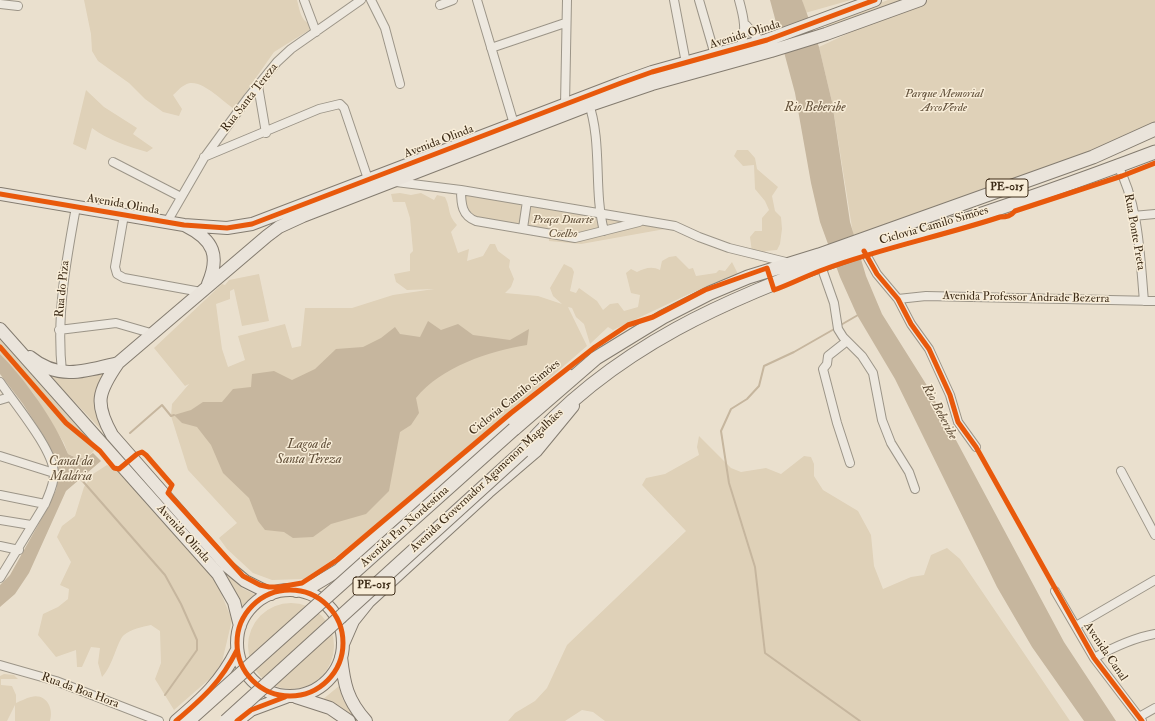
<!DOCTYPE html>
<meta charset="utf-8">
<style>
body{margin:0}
canvas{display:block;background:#eae0ce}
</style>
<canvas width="1155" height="721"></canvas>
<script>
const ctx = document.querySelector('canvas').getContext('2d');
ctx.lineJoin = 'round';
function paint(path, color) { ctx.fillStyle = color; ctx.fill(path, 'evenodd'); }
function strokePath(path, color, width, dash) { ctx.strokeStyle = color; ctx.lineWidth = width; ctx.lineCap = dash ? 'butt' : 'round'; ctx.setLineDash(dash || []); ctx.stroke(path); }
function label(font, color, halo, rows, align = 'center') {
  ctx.font = font + ' "IM FELL Double Pica",serif'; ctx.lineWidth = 3; ctx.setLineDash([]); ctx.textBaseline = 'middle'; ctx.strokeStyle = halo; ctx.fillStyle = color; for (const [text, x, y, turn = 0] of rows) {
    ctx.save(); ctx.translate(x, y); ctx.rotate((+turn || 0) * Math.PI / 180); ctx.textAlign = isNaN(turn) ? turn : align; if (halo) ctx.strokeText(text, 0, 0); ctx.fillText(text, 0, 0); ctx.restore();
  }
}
paint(new Path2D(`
 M84,0H297C300,10 300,20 310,24L311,29L274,52L234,109C222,101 199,76 185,85C180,87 177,92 173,95L182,109L179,116L163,112L145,99L129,83L98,61L92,51L91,34Z
 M802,0H851L805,13Z
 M888,0H905L827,27L824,24Z
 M928,0H1155V127L854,240L832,102L819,47L885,16Z
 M86,90L104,107L137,128L133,134L153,148L147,152C127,146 108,140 92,128L86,150L73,144Z
 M737,150H748L755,158L757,169L778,187L772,196L775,211L781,217L782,229L780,244L777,250L766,251L763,255L752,252L750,237L755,231H762V218L769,210L765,201L755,189L754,165L743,166L734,156Z
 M400,193L411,195L421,193L434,200L437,195L445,197C451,209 447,214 457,225L451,232L458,253L469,249L467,261L483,256L490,244H495L498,251L510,260L509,267L514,279L511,287L505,293L538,296L562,304L553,296L550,288L564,264L572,268L574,272L570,291L576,293L579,288L597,301L603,310L610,304L618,303L624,311L638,307L640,295L631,293L626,273L631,269L637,272C645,268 652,266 660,270L662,261L669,257L676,256L689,269L693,268L696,276L716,273L719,270L725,271L732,262L738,274L689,294L613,330L608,327L590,344L584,324L576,317L572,308L568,307L587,346L429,482L332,560L304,579L272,580L253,573L227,549L219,538L237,523L188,470L171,416L172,404L189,384L185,386L154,348L222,284L225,285L229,280L259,274L269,321L242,326L234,289L230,291V299L216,304L222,349L228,367L245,360L238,336L285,324L292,348L301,346L305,308H352L393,295L434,289L407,290L396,282L394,274L410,271V254L413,251L410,218L405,202H393L391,194Z
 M465,194L665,229L581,244L549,241V233L511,224L462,217Z
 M0,336L98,445C90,458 82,461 68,454L64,443L33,393L0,354Z
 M108,371L97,390L111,440L48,374L83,378Z
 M699,436L731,468L741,472L766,468L781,474L804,456L811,457L814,464V476L823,490L858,511L871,535L874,566L883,589L911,577L924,575L931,555L947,548L960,559L1070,721H605L593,712L582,710L565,721H508L515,713L535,701L547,688L567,645L686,531L642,485L646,478L665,474L699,455L697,447Z
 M107,465L125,475L142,499L216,581L232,620L222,662L214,675L174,710L155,679L161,663L160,631L151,625C142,627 131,629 124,635C117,641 113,666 102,677L98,663L100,648L91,647L82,667H77L76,650L56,657L38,635L43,614L58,607L68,599L69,589L60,585L71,562L57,537L62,526L75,516L84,487L93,474Z
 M226,574L242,588L258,596L240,612L238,599Z
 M248 646a43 43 0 1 1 86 0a43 43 0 1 1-86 0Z
 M4,674L14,675L18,679H1V685L12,686L16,695V703C21,701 26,698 31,697C46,693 54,708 50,721H15V705L7,721H0V676Z
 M339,686L343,700L359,721H354L322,700Z`), '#dfd1b8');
paint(new Path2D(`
 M770,0H802L819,47L832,102L850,222L866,276L882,314L926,384L1064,642L1116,721H1084L1032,647L997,587L895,379L857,315L840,277L820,222L811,183L795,93Z
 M428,321L441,330L458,324L473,335L510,340L529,329L527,345C489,351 441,367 416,398L419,413L411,425L400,432L389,491L366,514L331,524L313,537L293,538L284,532L265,530L258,521L249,498L223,473L211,445L197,427L182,423L174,415L191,410L203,402H222L233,389L251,387L252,374L274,371L292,380L315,369L336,349L363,347L381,338L395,327L400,334L420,337Z
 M0,354C25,379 55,421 68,454C78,459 85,460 93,453L101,461L66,491L29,573L15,594L0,607V585L10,575L47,509L56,490L58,479L57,463L47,441L23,404L0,374Z`), '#c6b69e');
strokePath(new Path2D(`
 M839,326L858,315
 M836,328L794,352L764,366L759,386L747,399L731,409L721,431L729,483L755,567L765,653L860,721
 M130,433L162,405L171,416L174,415
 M80,478L165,575L181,604L197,640V650L165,695`), '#c6b69e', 2);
const minor = new Path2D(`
 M304,0L316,32
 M371,0L385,28L400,84
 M477,0L514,124
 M674,0L686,63
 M699,0L715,55
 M739,0C744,18 747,31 740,48
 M0,4L18,6
 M440,5L453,0
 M746,25L761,42
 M491,48L565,23
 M258,86L266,133
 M588,101C603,143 593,189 604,231
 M565,105L567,0
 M204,157L319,109L340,104L344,108L368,179
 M113,162L181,197
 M1117,164C1139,204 1140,257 1144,301
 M396,182L461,190L675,226L699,237L729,248L790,263
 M461,190C461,204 462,216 476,221L575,238L639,222
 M124,215L115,267L117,274L124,278L201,292
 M1133,216L1155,214
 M167,222L204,158L247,99L277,62L291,49L361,0
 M523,228L527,201
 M864,251L877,274L898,299L911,324L929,349L950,395L958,422L976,447
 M821,266L834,303L838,329L843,337L862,356L873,373L882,420L891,443L909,472L915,489
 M898,299L926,296L1155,301
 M59,330L116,323L154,334
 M847,341L828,356L827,364L823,369L837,423L850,463
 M62,372C56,316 66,261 76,207
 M0,382C14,403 54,450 54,474C54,485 49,494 45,504L0,578
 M0,400L10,397
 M0,456L54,473
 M1121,471L1155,535
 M0,495L45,504
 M0,520L31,525
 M0,546L19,550
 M1055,591L1094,658L1142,721
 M1076,626L1155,580
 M1094,658C1114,647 1133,638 1155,634
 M0,665L56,681L159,721
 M1139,717L1155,708`);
const primary = new Path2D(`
 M0,194L184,225L227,228L252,224L621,83L652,72L767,40L875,0
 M186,226C214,240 220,256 208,284
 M0,329L218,574L234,602L240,626
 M30,357C59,381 86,371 118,363
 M237 643a53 53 0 1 1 106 0a53 53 0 1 1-106 0Z
 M296,591L314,585L339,570L387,525L523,410L568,375
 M271,594L245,581L227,566L112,435C94,403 98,392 118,363L267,236L279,227L303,216L590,105L652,84L771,51L826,34L920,0
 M343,644L353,621L369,601L488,492L536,451L573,406
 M341,657C344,684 347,700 366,721
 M296,697L330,708L349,721
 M176,721C203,698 221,682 237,650
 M237,721L251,710L286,697`);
const trunk = new Path2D(`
 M514,429L596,358L663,317L710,293L748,277L819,255L1093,157L1155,129
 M523,451C611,347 732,296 858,252C882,244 906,239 930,231C1005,207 1081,180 1155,152`);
strokePath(minor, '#9c9588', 10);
strokePath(primary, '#847c70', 14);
strokePath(trunk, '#847c70', 15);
strokePath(minor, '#ede8df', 8);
strokePath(primary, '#eae4db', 12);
strokePath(trunk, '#eae4db', 13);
const trunkBridge = new Path2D(`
 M188,721L514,429
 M226,721L523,451`);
strokePath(trunkBridge, '#847c70', 15, []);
strokePath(trunkBridge, '#eae4db', 13);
strokePath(new Path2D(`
 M0,194L184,225L227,228L252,224L621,83L652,72L767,40L875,0
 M864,251L877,274L898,299L911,324L929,349L950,395L958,422L976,447L1094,658L1142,721
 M0,347L66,423L100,451L114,468L119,469L137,454L142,452L146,455L172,485L168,493L243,576L260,585L269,587H279L302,583L337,560L511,413L595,347L628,325L653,317L705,290L767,268L774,290C791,284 808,275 825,269C882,248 942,236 1000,217C1007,217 1011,216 1015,211L1122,176L1155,163
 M237 643a53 53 0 1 1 106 0a53 53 0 1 1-106 0Z
 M176,721C203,698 221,682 237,650
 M237,721L251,710L285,697`), '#e8590c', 5);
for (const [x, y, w] of [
 [1007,188,42],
 [374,586,42]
]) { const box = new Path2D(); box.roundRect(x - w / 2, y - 9, w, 18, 3); ctx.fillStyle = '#f8edd8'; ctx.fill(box); strokePath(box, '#3c2b17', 1); }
label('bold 11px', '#3c2b17', null, [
 ["PE-015",1007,188],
 ["PE-015",374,586]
]);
label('12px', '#3c2b17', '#f8edd8', [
 ["Avenida Olinda",745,35,-17],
 ["Rua Santa Tereza",250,98,-52],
 ["Avenida Olinda",439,142,-21],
 ["Avenida Olinda",123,205,10],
 ["Ciclovia Camilo Simões",934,226,-16],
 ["Rua Ponte Preta",1134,232,80],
 ["Rua do Piza",63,289,-84],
 ["Avenida Professor Andrade Bezerra",1026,298,1],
 ["Ciclovia Camilo Simões",515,398,-39],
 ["Avenida Governador Agamenon Magalhães",487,481,-43],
 ["Avenida Pan Nordestina",405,527,-42],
 ["Avenida Olinda",183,534,48],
 ["Avenida Canal",1105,652,56],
 ["Rua da Boa Hora",80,691,20]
]);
label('italic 12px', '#62513b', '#f8edd8', [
 ["Parque Memorial",944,94],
 ["ArcoVerde",944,108],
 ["Praça Duarte",563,220],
 ["Coelho",563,234]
]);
label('italic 13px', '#614f39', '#f8edd8', [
 ["Rio Beberibe",815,108],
 ["Rio Beberibe",939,412,62],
 ["Lagoa de",309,445],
 ["Santa Tereza",309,460],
 ["Canal da",71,462],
 ["Malária",71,477]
]);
</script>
